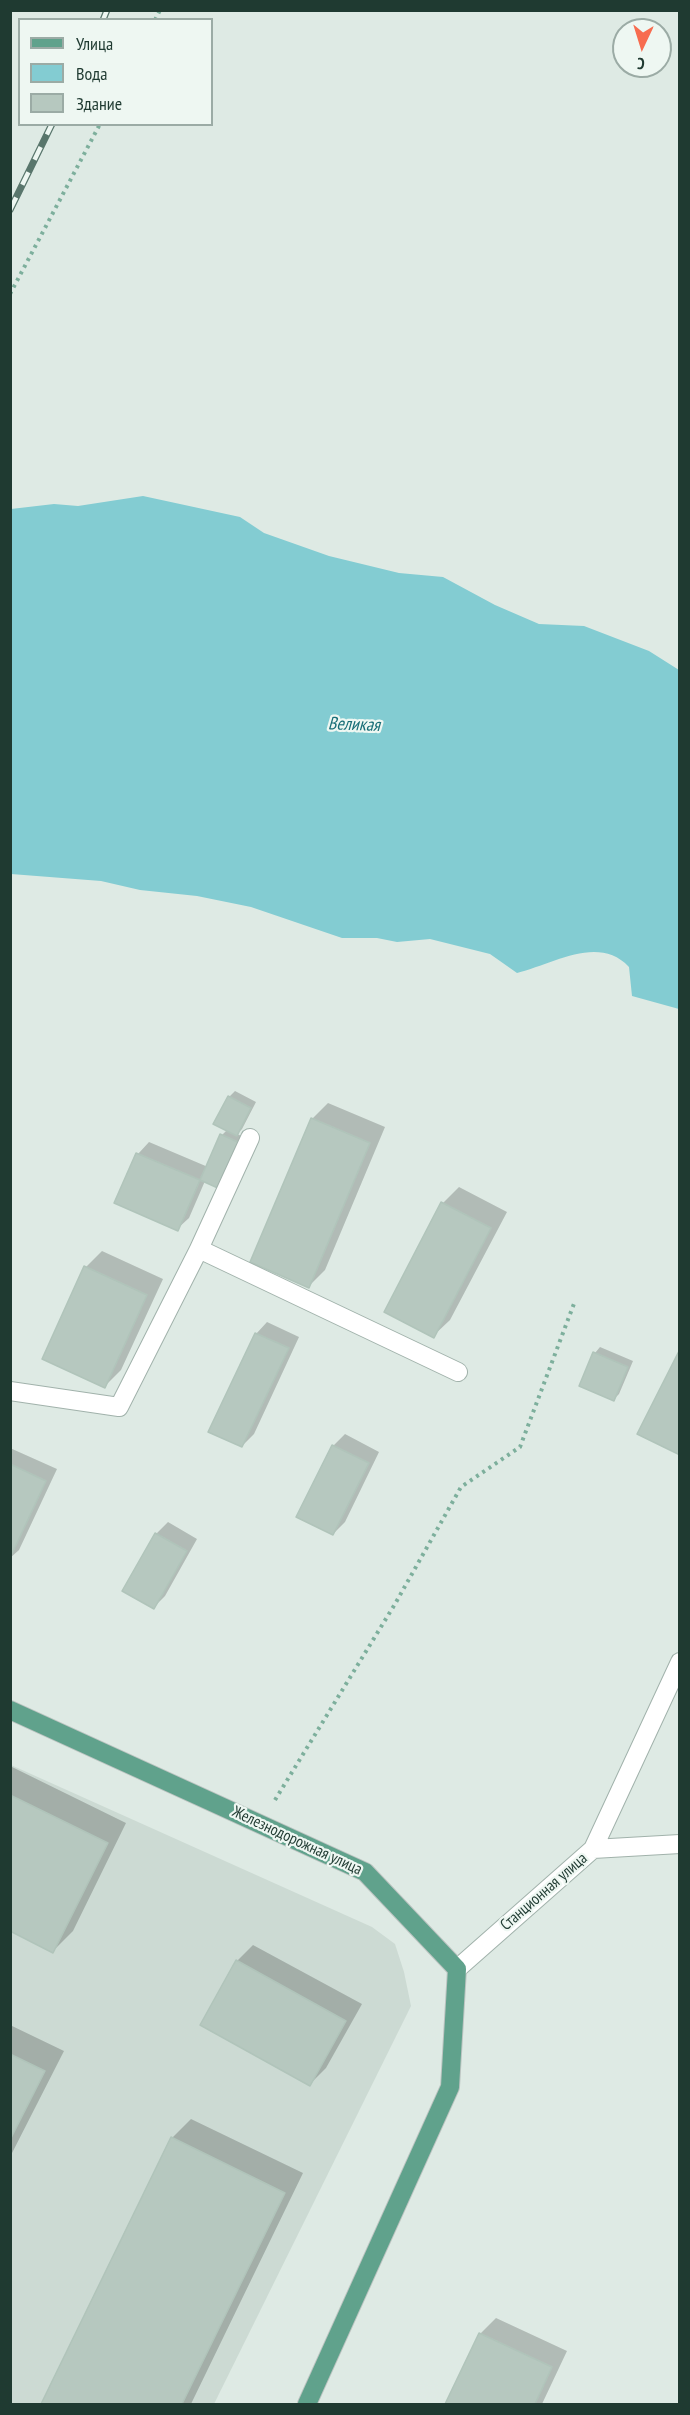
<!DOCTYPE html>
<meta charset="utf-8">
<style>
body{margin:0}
#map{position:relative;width:690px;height:2415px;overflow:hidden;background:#deeae4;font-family:"PT Sans Narrow",sans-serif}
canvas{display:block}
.frame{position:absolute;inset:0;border:12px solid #1f3a31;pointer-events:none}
.legend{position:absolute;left:18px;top:18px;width:195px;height:108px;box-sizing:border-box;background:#eef7f2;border:2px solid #9baba5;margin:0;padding:8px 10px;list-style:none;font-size:18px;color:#1f3a31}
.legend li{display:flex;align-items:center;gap:12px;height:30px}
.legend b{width:30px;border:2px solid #9baba5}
.north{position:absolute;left:612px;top:18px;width:60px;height:60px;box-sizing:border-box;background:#eef7f2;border:2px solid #9baba5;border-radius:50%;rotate:184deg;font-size:16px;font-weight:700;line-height:24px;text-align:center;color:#1f3a31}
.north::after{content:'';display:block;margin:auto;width:21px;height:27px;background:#f76c4f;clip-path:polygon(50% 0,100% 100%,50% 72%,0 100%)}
</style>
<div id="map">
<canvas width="690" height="2415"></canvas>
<div class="frame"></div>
<ul class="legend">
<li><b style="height:8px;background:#60a28c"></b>Улица</li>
<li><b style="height:16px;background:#83ccd2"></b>Вода</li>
<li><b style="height:16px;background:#b6c8bf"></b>Здание</li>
</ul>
<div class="north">С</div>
</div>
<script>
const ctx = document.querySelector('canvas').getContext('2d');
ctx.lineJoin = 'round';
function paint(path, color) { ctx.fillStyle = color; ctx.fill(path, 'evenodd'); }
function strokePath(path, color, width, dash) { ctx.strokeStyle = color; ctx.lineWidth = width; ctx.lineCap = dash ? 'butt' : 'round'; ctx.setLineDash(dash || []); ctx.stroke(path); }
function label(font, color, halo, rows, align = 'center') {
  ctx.font = font + ' "PT Sans Narrow",sans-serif'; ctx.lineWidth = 4.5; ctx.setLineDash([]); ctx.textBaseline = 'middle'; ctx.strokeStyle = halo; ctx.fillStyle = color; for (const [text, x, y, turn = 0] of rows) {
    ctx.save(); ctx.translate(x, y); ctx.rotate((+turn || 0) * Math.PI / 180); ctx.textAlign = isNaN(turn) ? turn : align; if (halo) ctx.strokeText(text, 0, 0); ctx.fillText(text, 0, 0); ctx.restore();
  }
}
paint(new Path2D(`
 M11,1765L372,1927L395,1944L404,1972L411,2006L214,2404H11Z`), '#ccdad3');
paint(new Path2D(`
 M143,496L240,517L264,533L329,556L399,573L443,577L495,605L539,624L584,626L649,651L679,670V1009L632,996L629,967C598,934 552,965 517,973L490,954L430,939L397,942L377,938H342L251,907L197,896L140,890L101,881L11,874V509L54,504L78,506Z`), '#83ccd2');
paint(new Path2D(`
 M235,1091L256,1102L242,1129L237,1134L244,1137L205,1181L189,1218L177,1229L116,1202L138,1154L149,1142L208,1167L222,1135L227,1130L229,1097Z
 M328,1103L385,1127L325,1270L309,1286L312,1119Z
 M459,1187L507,1212L450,1320L433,1336L443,1203Z
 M102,1251L163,1279L121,1370L105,1386L86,1267Z
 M267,1322L299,1337L254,1434L242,1446L256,1334Z
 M600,1347L633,1361L619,1394L613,1400L595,1353Z
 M345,1434L379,1452L345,1522L333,1534V1446Z
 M10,1448L57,1469L19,1550L10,1558Z
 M168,1522L197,1539L165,1596L154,1607L124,1591L156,1534Z
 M10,1766L126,1823L73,1931L53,1951L10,1930Z
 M253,1945L362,2004L326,2068L310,2084L237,1961Z
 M10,2025L64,2051L10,2157Z
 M191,2119L303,2173L191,2404H42L172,2138Z
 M496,2318L567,2351L542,2404H447L480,2334Z`), '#0003');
const building = new Path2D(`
 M228,1096L251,1108L237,1136L213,1124Z
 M311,1118L370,1143L309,1288L250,1262Z
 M220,1134L240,1143L220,1189L200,1180Z
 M136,1153L200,1180L178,1231L114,1203Z
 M441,1202L491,1228L434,1338L384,1312Z
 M84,1266L147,1295L105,1388L42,1359Z
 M255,1333L289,1348L242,1447L208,1432Z
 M680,1349V1455L637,1434Z
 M593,1352L628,1367L614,1401L579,1386Z
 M332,1445L369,1463L333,1535L296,1517Z
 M10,1464L46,1481L10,1558Z
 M155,1533L187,1551L154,1609L122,1591Z
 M10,1795L108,1843L53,1953L10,1931Z
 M236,1960L346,2021L310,2086L200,2025Z
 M10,2054L45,2071L10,2140Z
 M171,2137L285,2193L182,2404H41Z
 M479,2333L552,2367L535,2404H445Z`);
paint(building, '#b6c8bf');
strokePath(building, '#b0c4ba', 1.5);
const minor = new Path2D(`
 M199,1249L250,1138
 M10,1391L119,1407L199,1249L458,1372
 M593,1849L680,1662
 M457,1969L593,1849L680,1844`);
const major = new Path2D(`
 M10,1710L365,1872L457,1969L450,2087L307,2404`);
strokePath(minor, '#a1b2ab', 20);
strokePath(major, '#bcc4c1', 20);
strokePath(new Path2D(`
 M155,20L160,10
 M10,294L100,124
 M275,1800L395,1604L461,1487L520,1447L575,1301`), '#7daf9c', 4, [3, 4.5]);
strokePath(minor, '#fff', 18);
strokePath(major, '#60a28c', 18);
const rail = new Path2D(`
 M103,20L107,10
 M10,210L52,124`);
strokePath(rail, '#59766c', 7);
strokePath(rail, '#eef7f2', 4.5, [14]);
label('16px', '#1f3a31', '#eef7f2', [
 ["Железнодорожная улица",297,1841,25],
 ["Станционная улица",544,1892,-41]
]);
label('italic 18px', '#186e77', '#eef7f2', [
 ["Великая",354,725,2]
]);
</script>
